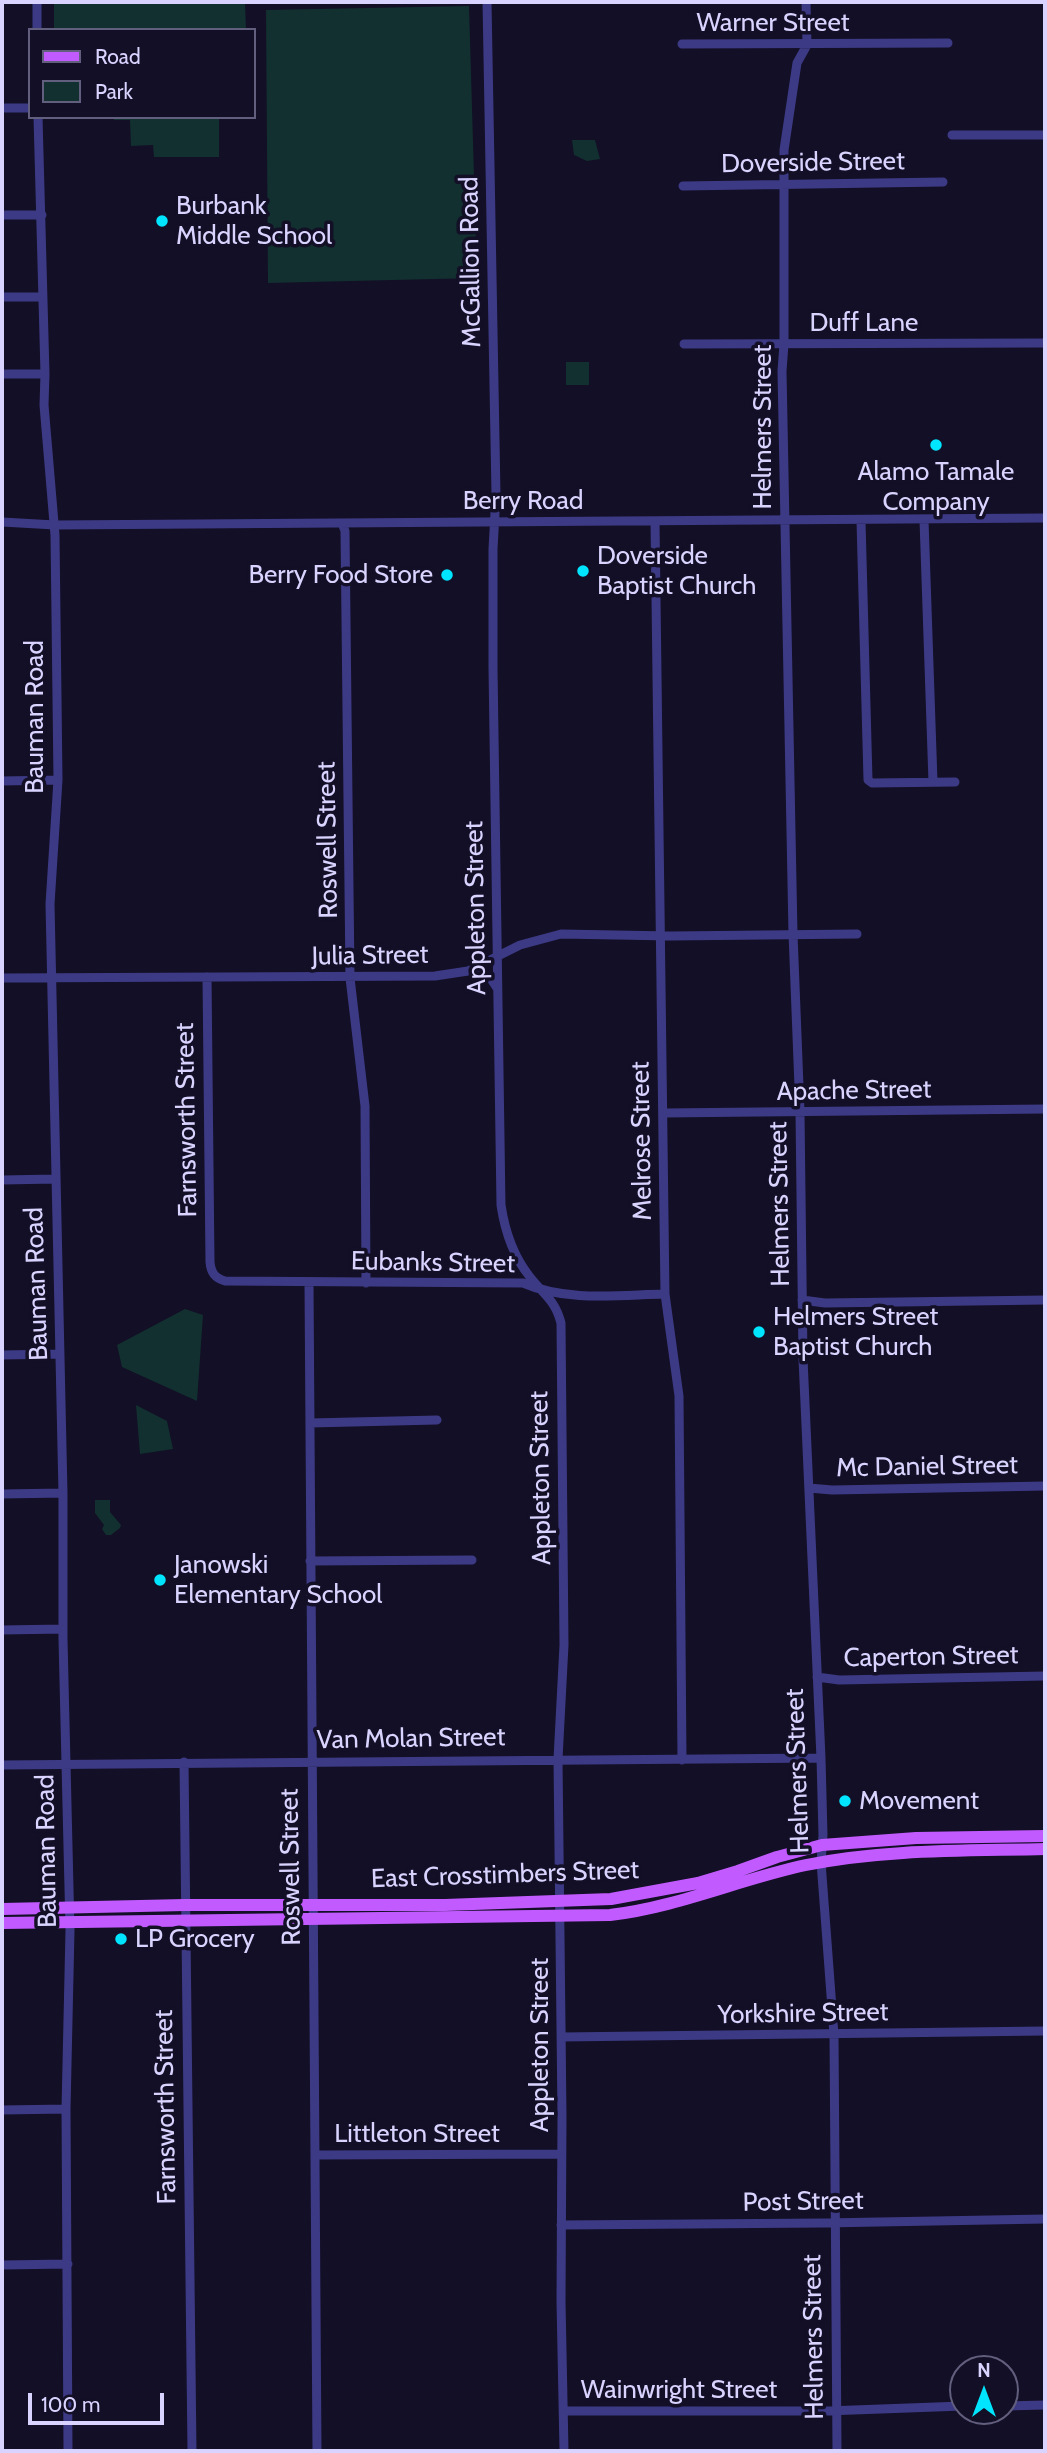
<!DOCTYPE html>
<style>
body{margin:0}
#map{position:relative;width:1047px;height:2453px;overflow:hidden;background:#130f26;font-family:Cabin,sans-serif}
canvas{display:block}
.frame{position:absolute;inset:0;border:4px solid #d9d4ff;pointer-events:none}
.legend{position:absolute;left:28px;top:28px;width:228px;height:91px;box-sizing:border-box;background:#130f26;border:2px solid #625e7d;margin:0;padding:9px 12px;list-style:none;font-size:21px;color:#d9d4ff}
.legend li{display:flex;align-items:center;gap:14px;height:35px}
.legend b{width:35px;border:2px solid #625e7d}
.north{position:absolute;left:949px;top:2355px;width:70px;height:70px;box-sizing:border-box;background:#130f26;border:2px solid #625e7d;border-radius:50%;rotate:0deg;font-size:19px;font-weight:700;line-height:28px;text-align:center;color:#d9d4ff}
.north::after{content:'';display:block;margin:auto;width:24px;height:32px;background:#00e5ff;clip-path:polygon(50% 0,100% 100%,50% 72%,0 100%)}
.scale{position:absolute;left:28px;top:2393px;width:136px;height:32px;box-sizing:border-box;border:4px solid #d9d4ff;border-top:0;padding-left:9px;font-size:21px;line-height:24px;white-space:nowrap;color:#d9d4ff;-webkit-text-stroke:5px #130f26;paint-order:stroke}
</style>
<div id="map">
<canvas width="1047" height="2453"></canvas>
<div class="frame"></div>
<ul class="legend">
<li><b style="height:9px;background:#c25bff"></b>Road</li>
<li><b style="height:19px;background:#12302f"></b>Park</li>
</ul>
<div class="north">N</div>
<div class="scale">100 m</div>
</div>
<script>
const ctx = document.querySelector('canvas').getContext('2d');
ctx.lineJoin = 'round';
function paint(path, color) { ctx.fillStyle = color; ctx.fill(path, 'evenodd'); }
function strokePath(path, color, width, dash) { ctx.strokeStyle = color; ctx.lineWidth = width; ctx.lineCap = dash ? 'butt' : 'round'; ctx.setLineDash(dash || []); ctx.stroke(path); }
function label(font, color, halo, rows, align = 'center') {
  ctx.font = font + ' Cabin,sans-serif'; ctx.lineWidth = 7; ctx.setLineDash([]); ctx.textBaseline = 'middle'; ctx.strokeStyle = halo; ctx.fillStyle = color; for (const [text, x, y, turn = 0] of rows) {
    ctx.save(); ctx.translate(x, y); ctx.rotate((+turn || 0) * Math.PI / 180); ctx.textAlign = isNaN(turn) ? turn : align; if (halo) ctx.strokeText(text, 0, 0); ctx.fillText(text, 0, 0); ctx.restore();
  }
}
paint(new Path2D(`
 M54,2H245L246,30H54Z
 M469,6L477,278L268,283L266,10Z
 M114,117H219V157H154L153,145L131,146L130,120H114Z
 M572,140H595L600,159L587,161L574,155Z
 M566,362H589V385H566Z
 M185,1309L203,1315L197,1401L122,1367L117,1345Z
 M136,1405L167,1421L173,1449L140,1454Z
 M95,1500H110V1512L121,1525L120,1528L111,1535H106L102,1529L104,1525L95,1513Z`), '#12302f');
strokePath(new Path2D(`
 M37,2V30
 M487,2L496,495L493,549V668L501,1205C505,1232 513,1256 530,1277C545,1296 555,1300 561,1323L564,1645L558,1759L562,2116L561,2301L564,2451
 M806,2L807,45L797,63L784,150V344L782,371L793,934L800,1112L803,1359L821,1758L823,1835L821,1862L834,2035L837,2451
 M682,44L948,43
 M2,108H30
 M38,117L45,374L44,405L55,535L58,780L50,904L63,1493V1639L70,1930L66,2109L68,2451
 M952,135H1045
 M683,186L943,182
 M2,215H42
 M2,297H43
 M684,344L1045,343
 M2,374H45
 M924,520L933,782
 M655,521L665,1294L679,1396L682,1760
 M861,521L868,780L872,783L955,782
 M2,522L55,525L1045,518
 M342,523L345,531L350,978L365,1106L366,1283
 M2,781L58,780
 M470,971C484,971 490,976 497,988
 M207,977L210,1262C211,1273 215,1278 225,1281L523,1283C567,1302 618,1295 665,1294
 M2,978L435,976L468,971L520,945L561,934L671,936L857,934
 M664,1113L1045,1109
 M2,1180L55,1179
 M309,1283L317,2451
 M802,1300L825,1303L1045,1300
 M2,1355L60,1354
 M310,1423L437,1420
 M809,1488L832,1490L1045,1486
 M2,1494L63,1493
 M310,1561L472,1560
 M2,1630L63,1629
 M817,1677L839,1680L1045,1676
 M184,1762L192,2451
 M2,1765L821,1758
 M561,2037L1045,2031
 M2,2110L66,2109
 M315,2155L561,2154
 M561,2225L823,2223L1045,2219
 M2,2265L68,2264
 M1005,2406L1045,2405
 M564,2411H826L963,2406`), '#3d3a85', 9);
strokePath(new Path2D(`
 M2,1909L185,1905H445L611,1899L698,1883L738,1871L777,1857L822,1845L916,1838L1045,1836
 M2,1923L610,1915C678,1907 740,1879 806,1865C884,1849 966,1851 1045,1849`), '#c25bff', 12);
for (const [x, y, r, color] of [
 [162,221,7,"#00e5ff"],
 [936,445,7,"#00e5ff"],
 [583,571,7,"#00e5ff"],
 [447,575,7,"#00e5ff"],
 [759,1332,7,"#00e5ff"],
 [160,1580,7,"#00e5ff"],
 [845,1801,7,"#00e5ff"],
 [121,1939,7,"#00e5ff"]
]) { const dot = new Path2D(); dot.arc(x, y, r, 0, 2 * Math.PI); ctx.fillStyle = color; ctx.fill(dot); strokePath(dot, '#130f26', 2.5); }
label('26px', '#d9d4ff', '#130f26', [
 ["Warner Street",773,23],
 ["Doverside Street",813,163,-1],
 ["McGallion Road",471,262,-91],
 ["Duff Lane",864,323],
 ["Helmers Street",763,427,-90],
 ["Berry Road",523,501],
 ["Bauman Road",35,717,-90],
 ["Roswell Street",328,840,-91],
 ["Appleton Street",476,908,-91],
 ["Julia Street",370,956,-1],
 ["Apache Street",854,1091,-1],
 ["Farnsworth Street",187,1120,-91],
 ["Melrose Street",642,1141,-91],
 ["Helmers Street",780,1204,-91],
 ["Eubanks Street",433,1263,1],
 ["Bauman Road",37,1284,-92],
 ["Mc Daniel Street",927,1467,-1],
 ["Appleton Street",541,1478,-91],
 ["Caperton Street",931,1657,-1],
 ["Van Molan Street",411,1739,-1],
 ["Helmers Street",798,1771,-92],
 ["Bauman Road",47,1851,-91],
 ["Roswell Street",291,1867,-91],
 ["East Crosstimbers Street",505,1875,-2],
 ["Yorkshire Street",803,2014,-1],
 ["Appleton Street",540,2045,-90],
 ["Farnsworth Street",166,2107,-91],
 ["Littleton Street",417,2134],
 ["Post Street",803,2202,-1],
 ["Helmers Street",814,2337,-91],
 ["Wainwright Street",679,2390]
]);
label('26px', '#d9d4ff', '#130f26', [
 ["Burbank",176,206],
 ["Middle School",176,236],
 ["Alamo Tamale",936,472,"center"],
 ["Company",936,502,"center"],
 ["Doverside",597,556],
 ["Baptist Church",597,586],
 ["Berry Food Store",433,575,"right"],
 ["Helmers Street",773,1317],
 ["Baptist Church",773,1347],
 ["Janowski",174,1565],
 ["Elementary School",174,1595],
 ["Movement",859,1801],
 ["LP Grocery",135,1939]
], 'left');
</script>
